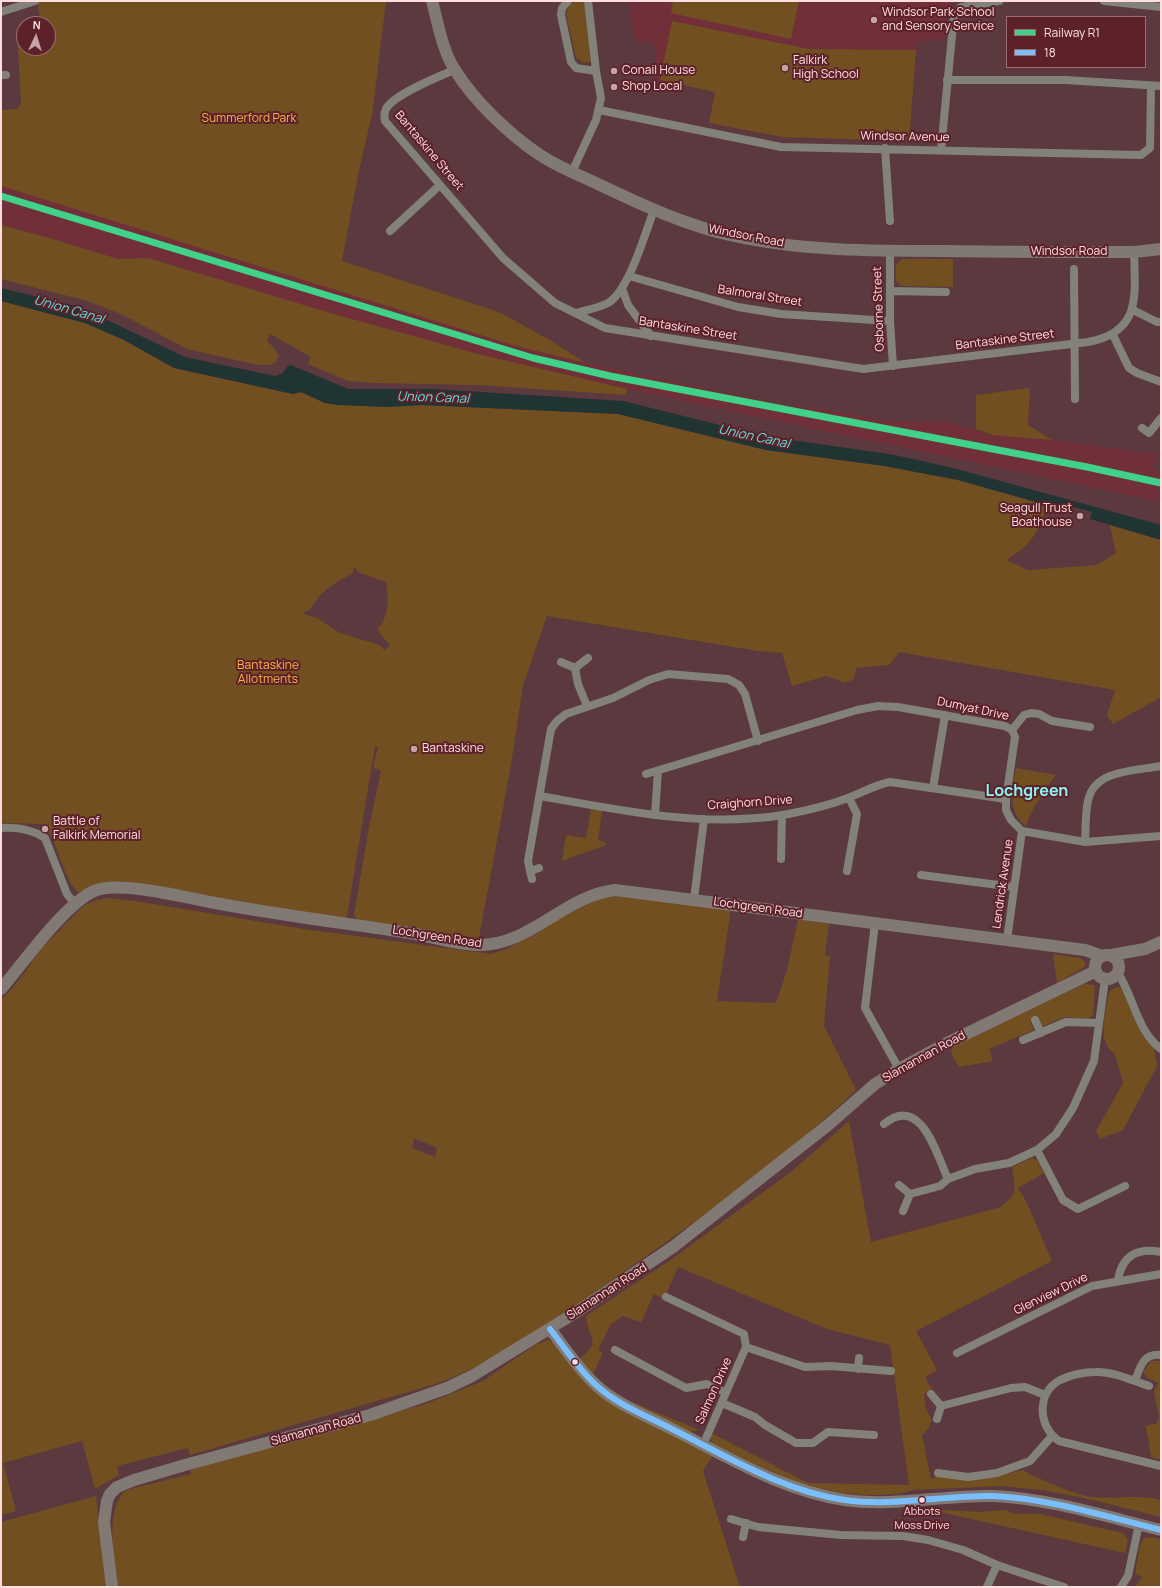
<!DOCTYPE html>
<style>
body{margin:0}
#map{position:relative;width:1162px;height:1588px;overflow:hidden;background:#5b393e;font-family:Manrope,sans-serif}
canvas{display:block}
.frame{position:absolute;inset:0;border:2px solid #fedee0;pointer-events:none}
.legend{position:absolute;left:1006px;top:16px;width:140px;height:52px;box-sizing:border-box;background:#5d2129;border:1px solid #9d6d72;margin:0;padding:5px 7px;list-style:none;font-size:12px;color:#fedee0}
.legend li{display:flex;align-items:center;gap:8px;height:20px}
.legend b{width:20px;border:1px solid #9d6d72}
.north{position:absolute;left:16px;top:16px;width:40px;height:40px;box-sizing:border-box;background:#5d2129;border:1px solid #9d6d72;border-radius:50%;rotate:4deg;font-size:11px;font-weight:700;line-height:16px;text-align:center;color:#fedee0}
.north::after{content:'';display:block;margin:auto;width:14px;height:18px;background:#c5a4a7;clip-path:polygon(50% 0,100% 100%,50% 72%,0 100%)}
</style>
<div id="map">
<canvas width="1162" height="1588"></canvas>
<div class="frame"></div>
<ul class="legend">
<li><b style="height:5px;background:#40d288"></b>Railway R1</li>
<li><b style="height:5px;background:#7abffc"></b>18</li>
</ul>
<div class="north">N</div>
</div>
<script>
const ctx = document.querySelector('canvas').getContext('2d');
ctx.lineJoin = 'round';
function paint(path, color) { ctx.fillStyle = color; ctx.fill(path, 'evenodd'); }
function strokePath(path, color, width, dash) { ctx.strokeStyle = color; ctx.lineWidth = width; ctx.lineCap = dash ? 'butt' : 'round'; ctx.setLineDash(dash || []); ctx.stroke(path); }
function label(font, color, halo, rows, align = 'center') {
  ctx.font = font + ' Manrope,sans-serif'; ctx.lineWidth = 4; ctx.setLineDash([]); ctx.textBaseline = 'middle'; ctx.strokeStyle = halo; ctx.fillStyle = color; for (const [text, x, y, turn = 0] of rows) {
    ctx.save(); ctx.translate(x, y); ctx.rotate((+turn || 0) * Math.PI / 180); ctx.textAlign = isNaN(turn) ? turn : align; if (halo) ctx.strokeText(text, 0, 0); ctx.fillText(text, 0, 0); ctx.restore();
  }
}
paint(new Path2D(`
 M628,1H959L954,3L944,16L947,21L944,40L917,41L909,141L782,137L709,123L715,92L653,79L656,58L653,43L635,41Z
 M1,156L499,312L548,339L586,363L789,406L816,408L890,421L948,422L992,435L1052,440L1158,454L1152,469L1161,471V502L627,389L478,354L327,312L148,258L118,259L46,237L1,225Z`), '#713039');
paint(new Path2D(`
 M37,1H386L372,115L359,170L342,261L499,312L548,339L586,363L516,346L1,186V110L18,109L21,102L17,33H24V48H48V24H41Z
 M580,1H584L592,58L590,62L584,63L576,58L566,14L569,4Z
 M673,1H799L791,39L671,13Z
 M672,21L809,49L916,50L909,141L782,137L709,123L715,92L660,80Z
 M1,225L46,237L118,259L148,258L327,312L478,354L627,389L626,395L478,385L374,383L348,381L308,364L311,357L270,334L267,340L279,355L276,362L271,365H258L187,349L121,314L88,301L1,279Z
 M902,259H953V287L901,286L896,281V265Z
 M1,301L85,323L124,340L174,368L293,394L301,392L325,403L387,407L422,405L618,414L766,450L884,466L958,480L1043,504L1046,509C1037,535 1030,546 1006,560L1028,570L1097,565L1116,553L1110,525L1161,540V697L1113,724L1107,715L1115,690L899,652L889,665L856,668L854,679L845,683L826,676L792,686L782,653L758,651L547,616L523,685L511,765L479,938L389,927L357,920L354,915L369,827L381,771L373,767L378,747L375,746L347,916L341,921L135,887L86,890L78,893C60,872 60,844 43,824L1,823ZM354,567L360,573L386,582C388,598 390,617 377,629L390,646L384,650L380,645L340,633L317,618L302,613L310,610C320,591 335,583 353,573Z
 M1030,388L1028,425L1052,440L992,435L976,429V395Z
 M1016,768L1056,775C1043,792 1033,806 1026,826C1007,812 1012,787 1016,768Z
 M591,809L602,811L598,840L605,842L606,845L562,861L566,835L586,838Z
 M604,895L731,909L717,1001L776,1003L787,970L798,919L829,924L825,955L830,956L824,1026L856,1090C785,1158 703,1217 622,1273C563,1314 506,1357 439,1383L190,1455L188,1448L117,1466L119,1475L95,1489L82,1441L3,1463L16,1511L1,1515V999L11,990L28,968L39,951L83,906L94,901L107,898L136,901L304,929L491,954L508,948L538,933L566,912ZM414,1138L437,1148L435,1157L412,1148Z
 M1053,954L1080,958L1085,962V967L1057,983Z
 M1084,984L1094,985L1095,990L1093,1015L1088,1019L1065,1017L1041,1027L1037,1018L1030,1021L1034,1030L989,1049L993,1061L959,1067L951,1052L954,1044Z
 M1118,987L1125,989L1130,1009L1142,1035L1154,1049L1157,1066L1123,1130L1100,1139L1096,1131L1123,1083L1115,1054C1096,1042 1106,1014 1108,995L1111,990Z
 M849,1121L871,1242L1001,1207C1019,1193 1015,1188 1012,1167L1032,1158L1037,1160L1044,1173L1018,1188L1026,1201L1052,1261L916,1331L937,1370L926,1376L927,1382L932,1388L924,1395L926,1409L932,1420L928,1429L922,1435L931,1479L939,1476L993,1477L1023,1470L1031,1475C1049,1482 1068,1492 1086,1496C1111,1501 1136,1493 1161,1500V1517L1093,1500L1043,1490L1000,1486L912,1490C902,1495 890,1494 879,1495C814,1496 770,1471 713,1444L711,1441V1433L808,1483L909,1485L890,1345L827,1329L678,1267L664,1299L654,1294L641,1322L623,1316L611,1324L598,1350L603,1353L592,1376L581,1362V1357C603,1341 587,1337 586,1316L672,1259L792,1171Z
 M548,1340L554,1343L590,1388L626,1411L713,1455L703,1471L740,1587H117C115,1562 104,1510 125,1491C128,1489 183,1476 191,1474L190,1470L428,1403L483,1381L535,1345Z
 M1151,1361H1161V1460L1151,1457L1146,1426L1156,1424L1159,1418L1154,1392L1158,1383L1146,1377L1143,1372Z
 M630,1401L699,1430L690,1432Z
 M96,1496L106,1587H1V1522Z
 M926,1509L980,1512L1005,1510L1015,1514H1040L1123,1533L1128,1540L1125,1553Z
 M1150,1537L1161,1539V1587H1135L1142,1577L1135,1574L1140,1544L1144,1538Z`), '#724f21');
paint(new Path2D(`
 M1,288L80,307L185,357L275,376L282,374L288,366L291,365L348,389H433L623,401L764,436L895,455L953,468L1161,525V540L1090,519L1092,512L1073,507L1071,512L958,480L884,466L766,450L618,414L422,405L387,407L337,405L325,403L301,392L293,394L174,368L124,340L85,323L1,301Z`), '#213434');
strokePath(new Path2D(`
 M568,1L562,8L561,15L571,62L576,68L596,71
 M1104,1L1161,7
 M1,12L35,1
 M454,70C438,77 394,94 386,109C384,113 384,117 385,121L503,258L555,303L605,328L863,369L1088,342C1142,332 1135,295 1134,252
 M1,75H6
 M947,80H1066L1161,86
 M599,110L781,147L1141,155L1150,148L1151,87
 M885,148L890,221
 M941,150L954,15L961,7L999,1
 M572,172L596,120L601,98L596,71L588,1
 M390,231L440,185
 M890,251V321L893,366
 M1074,269L1075,399
 M629,276L738,307L781,314L890,321
 M622,288L628,305L651,336
 M890,291L946,292
 M1133,310L1157,322H1161
 M576,313C587,310 598,308 608,303C629,291 645,233 654,210
 M1113,335L1129,368L1137,373L1161,382
 M1142,428L1149,433L1161,418
 M561,662L575,668L588,658
 M575,668L578,684L587,706
 M1012,730L1024,715L1031,713L1039,714L1052,721L1090,727
 M646,774L857,710L878,706L898,707L1005,726L1012,730L1015,737L1006,799V810L1011,820L1022,831L1085,842L1161,836
 M933,788L945,715
 M540,796C619,810 702,828 783,815C805,811 827,806 848,798C862,793 874,785 890,782L1006,799
 M655,815L658,771
 M1,828C17,827 32,829 45,838L67,894L75,904
 M1085,842C1086,828 1085,814 1088,801C1094,769 1136,771 1161,766
 M781,859L782,815
 M530,871L528,861L551,729L557,721L566,714L613,698L649,680L668,674L728,679L739,685L745,694L758,741
 M847,871L857,814L849,798
 M921,875L1014,887
 M532,879L530,871L539,868
 M694,899L704,819
 M875,923L865,1008L899,1069
 M1007,940L1022,831
 M1118,973C1134,998 1137,1031 1161,1049
 M1035,1020L1041,1033
 M1023,1040L1066,1022L1099,1023
 M884,1124C921,1094 936,1153 948,1179
 M1037,1150L1063,1200L1078,1209L1125,1186
 M899,1185L910,1194L903,1211
 M910,1194L940,1186L948,1179L975,1169L1009,1163L1037,1150L1056,1134L1073,1108L1094,1061L1105,979
 M1118,1280C1122,1256 1137,1247 1161,1252
 M666,1297L744,1334L746,1347
 M746,1347L805,1367L831,1366L891,1371
 M615,1350L686,1388L707,1384L726,1393
 M957,1353L1092,1286L1161,1274
 M858,1369L859,1358
 M1135,1381C1140,1367 1143,1353 1161,1355
 M1149,1386C1133,1381 1113,1371 1096,1372C1084,1372 1071,1375 1060,1380C1036,1393 1038,1427 1059,1441L1161,1466
 M931,1394L941,1406L937,1419
 M722,1403L755,1417L765,1425L796,1443H813L828,1432L874,1435
 M941,1406L1011,1388L1025,1387L1045,1395
 M703,1445L746,1347
 M938,1473L968,1477L997,1473L1030,1461L1052,1436
 M731,1519L758,1527L841,1535L903,1536L928,1540L963,1550L997,1565L1064,1587
 M743,1537L746,1523
 M987,1587L997,1565
 M1121,1587L1128,1576L1139,1524`), '#82827b', 8);
strokePath(new Path2D(`
 M432,1C438,23 442,50 455,70C474,101 510,135 540,155C558,167 579,175 598,184C642,205 687,226 734,236C802,251 874,251 944,251C1007,252 1071,252 1134,252L1161,249
 M1095 967a12 12 0 1 1 24 0a12 12 0 1 1-24 0Z
 M1111,955L1145,949L1161,942
 M1,989C24,962 64,905 94,891C119,880 186,898 215,903C279,915 344,923 409,933C431,936 453,944 476,945C530,947 563,896 615,890L1085,950L1102,956
 M550,1329C565,1348 578,1369 597,1386C618,1405 647,1416 672,1429C728,1457 783,1491 845,1500C894,1507 944,1495 993,1496C1047,1498 1108,1517 1161,1530
 M112,1587L104,1522L107,1501L110,1494L117,1487L134,1480L185,1465L370,1415L447,1388L472,1376L575,1313L673,1247L828,1125L875,1084L899,1069L945,1044L1096,971`), '#817974', 12);
strokePath(new Path2D(`
 M550,1329C565,1348 578,1369 597,1386C618,1405 647,1416 672,1429C728,1457 783,1491 845,1500C894,1507 944,1495 993,1496C1047,1498 1108,1517 1161,1530`), '#7abffc', 6);
strokePath(new Path2D(`
 M1,196L533,358L610,376L1087,467L1161,483`), '#40d288', 7);
for (const [x, y, r, color] of [
 [874,20,4,"#c5a4a7"],
 [785,68,4,"#c5a4a7"],
 [614,71,4,"#c5a4a7"],
 [614,87,4,"#c5a4a7"],
 [1080,516,4,"#c5a4a7"],
 [414,749,4,"#c5a4a7"],
 [45,829,4,"#c5a4a7"],
 [575,1362,3.5,"#fedee0"],
 [922,1500,3.5,"#fedee0"]
]) { const dot = new Path2D(); dot.arc(x, y, r, 0, 2 * Math.PI); ctx.fillStyle = color; ctx.fill(dot); strokePath(dot, '#5d2129', 1.5); }
label('11px', '#fedee0', '#5d2129', [
 ["Abbots",922,1512],
 ["Moss Drive",922,1526]
]);
label('12px', '#fedee0', '#5d2129', [
 ["Windsor Park School",882,13],
 ["and Sensory Service",882,27],
 ["Falkirk",793,61],
 ["High School",793,75],
 ["Conail House",622,71],
 ["Shop Local",622,87],
 ["Seagull Trust",1072,509,"right"],
 ["Boathouse",1072,523,"right"],
 ["Bantaskine",422,749],
 ["Battle of",53,822],
 ["Falkirk Memorial",53,836]
], 'left');
label('12px', '#fbb443', '#5d2129', [
 ["Summerford Park",249,119],
 ["Bantaskine",268,666],
 ["Allotments",268,680]
]);
label('12px', '#fedee0', '#5d2129', [
 ["Windsor Avenue",905,137,1],
 ["Bantaskine Street",429,151,50],
 ["Windsor Road",746,236,11],
 ["Windsor Road",1069,252],
 ["Balmoral Street",760,296,9],
 ["Osborne Street",879,309,-92],
 ["Bantaskine Street",688,329,9],
 ["Bantaskine Street",1005,340,-7],
 ["Dumyat Drive",973,709,12],
 ["Craighorn Drive",750,803,-4],
 ["Lendrick Avenue",1003,884,-82],
 ["Lochgreen Road",758,908,8],
 ["Lochgreen Road",437,937,9],
 ["Slamannan Road",924,1057,-29],
 ["Slamannan Road",607,1292,-33],
 ["Glenview Drive",1051,1294,-26],
 ["Salmon Drive",714,1391,-66],
 ["Slamannan Road",316,1430,-15]
]);
label('italic 13px', '#60dedd', '#5d2129', [
 ["Union Canal",69,310,16],
 ["Union Canal",433,398,2],
 ["Union Canal",754,437,12]
]);
label('bold 16px', '#89f4f4', '#5d2129', [
 ["Lochgreen",1027,792]
]);
</script>
